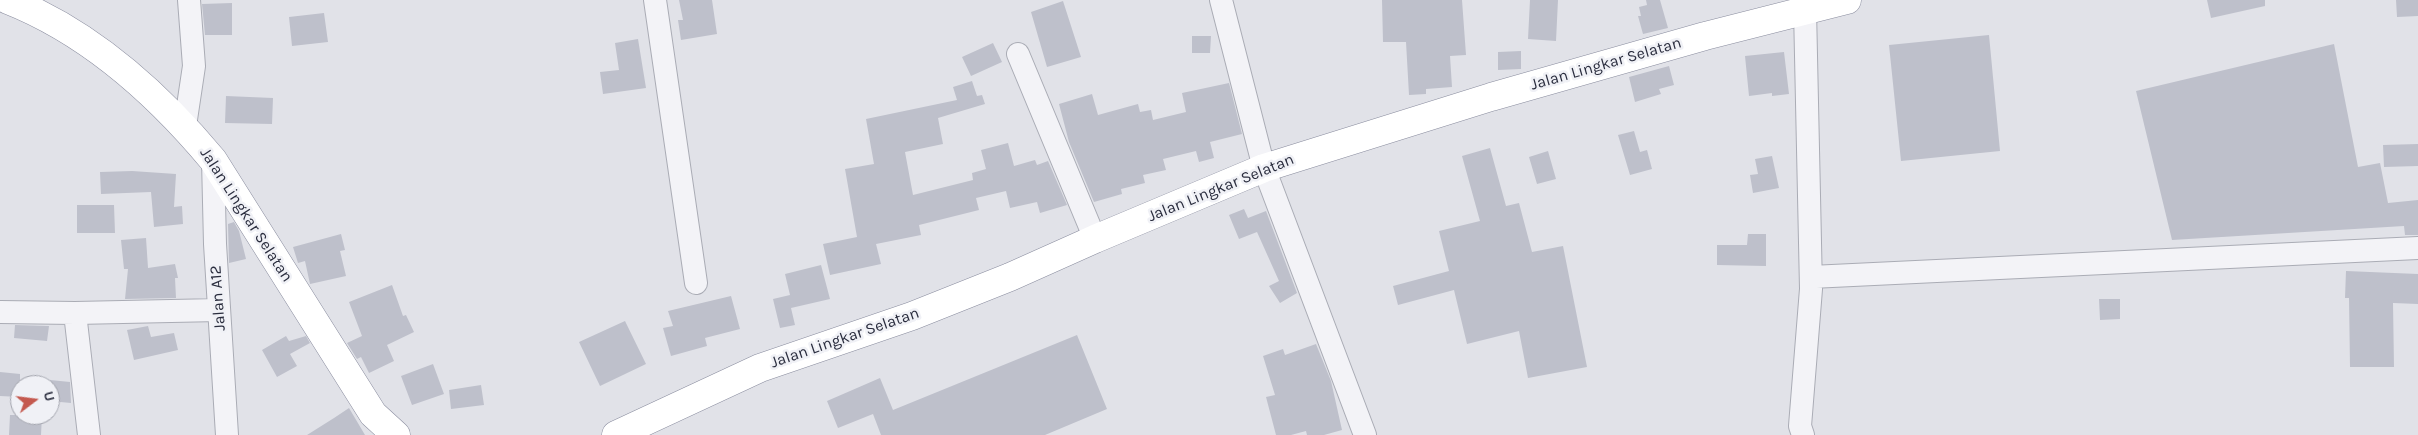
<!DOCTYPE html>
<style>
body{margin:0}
#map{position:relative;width:2418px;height:435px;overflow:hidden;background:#e1e2e8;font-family:Karla,sans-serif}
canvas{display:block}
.north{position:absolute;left:10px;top:375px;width:50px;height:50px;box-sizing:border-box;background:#f0f1f6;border:1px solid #a1a3ac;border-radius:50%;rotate:75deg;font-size:14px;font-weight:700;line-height:20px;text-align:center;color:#2a2d3e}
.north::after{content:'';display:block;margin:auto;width:18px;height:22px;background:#c4594f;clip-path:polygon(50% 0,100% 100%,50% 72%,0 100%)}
</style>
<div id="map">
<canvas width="2418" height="435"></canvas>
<div class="north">U</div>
</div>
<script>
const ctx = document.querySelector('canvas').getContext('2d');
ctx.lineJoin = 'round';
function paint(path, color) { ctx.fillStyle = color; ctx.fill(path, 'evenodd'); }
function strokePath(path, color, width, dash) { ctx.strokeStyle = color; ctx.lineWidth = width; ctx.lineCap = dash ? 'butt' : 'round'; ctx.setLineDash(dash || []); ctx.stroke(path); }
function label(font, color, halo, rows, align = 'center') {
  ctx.font = font + ' Karla,sans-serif'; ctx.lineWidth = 5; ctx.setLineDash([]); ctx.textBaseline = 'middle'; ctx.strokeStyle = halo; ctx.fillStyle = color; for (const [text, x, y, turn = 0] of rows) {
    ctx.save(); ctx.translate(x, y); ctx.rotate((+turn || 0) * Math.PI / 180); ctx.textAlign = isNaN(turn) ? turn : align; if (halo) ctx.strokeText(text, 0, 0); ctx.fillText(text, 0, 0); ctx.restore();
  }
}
paint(new Path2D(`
 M679,0H712L717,34L681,40L678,20H683Z
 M1382,0H1462L1466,55L1450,56L1452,87L1426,89V94L1409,95L1406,42H1383Z
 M1530,0H1558L1556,41L1528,39Z
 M1646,0H1660L1668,28L1643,34L1638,16H1641L1639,7L1647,5Z
 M2207,0H2265V6L2211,18Z
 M2396,0H2418V16L2397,17Z
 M1063,1L1081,57L1047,67L1031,12Z
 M232,3V35H205L202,4Z
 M324,13L328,42L292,46L289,17Z
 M1989,35L2000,151L1901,161L1889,45Z
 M1192,36H1211L1210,53H1192Z
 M638,39L646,88L603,94L600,72L619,70L615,43Z
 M993,43L1002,62L971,76L962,57Z
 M2334,44L2358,167L2380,163L2388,203L2418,200V235H2405L2404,226L2172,240L2136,91Z
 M1521,51V69L1498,70V52Z
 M1784,52L1789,94L1772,96V93L1749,96L1745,56Z
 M1669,66L1674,85L1659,89L1661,94L1635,102L1629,77Z
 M972,81L977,96L982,95L985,104L938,118L943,144L905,152L913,195L973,180L972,173L986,169L981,150L1008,143L1014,166L1035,160L1037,165L1048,161L1067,205L1040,213L1037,202L1010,208L1006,191L976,198L979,210L919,225L921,235L876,244L881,264L830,275L823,244L857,237L845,169L874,164L866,119L957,100L953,87Z
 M1229,83L1242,134L1210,142L1214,158L1199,162L1196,151L1163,159L1166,170L1143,175L1145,183L1121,189L1122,194L1094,202L1069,142L1059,104L1092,94L1098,115L1138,104L1140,112L1151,110L1153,120L1186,112L1182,93Z
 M226,96L273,98L272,124L225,123Z
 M1634,131L1640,152L1647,150L1652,169L1630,175L1618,135Z
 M2418,144V166L2384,167L2383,145Z
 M1490,148L1506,206L1519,203L1532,252L1563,246L1587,367L1528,378L1519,331L1467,344L1454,290L1398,305L1393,286L1449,271L1439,231L1480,221L1462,156Z
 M1548,151L1556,179L1537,184L1529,157Z
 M1772,156L1779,188L1753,193L1750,175L1758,174L1755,159Z
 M132,171L176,174L174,207L182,206L183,224L154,227L151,192L101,194L100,172Z
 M77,205H114L115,233H77Z
 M1244,209L1248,218L1266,211L1297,293L1280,303L1269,286L1279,281L1257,232L1239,239L1229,215Z
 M234,222L239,231L246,259L229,263L228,224Z
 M341,234L345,250L340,251L346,276L310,284L305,261L298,263L293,247Z
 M1748,234H1766V266L1717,265V245H1747Z
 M146,238L148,268L175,264L178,278H175L176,298L125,299L128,269H124L121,240Z
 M821,265L830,299L791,308L795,325L780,328L773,299L790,295L785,274Z
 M2346,271L2418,274V304L2393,303L2394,367H2350L2349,298H2345Z
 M392,285L403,316L406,315L414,332L387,345L394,361L369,373L361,357L357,359L347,343L362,336L349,302Z
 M731,296L740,329L705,338L707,346L671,356L663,328L673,326L668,311Z
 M2099,299H2120V319L2100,320Z
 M625,321L646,364L600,386L579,342Z
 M15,325L49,326L47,341L14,338Z
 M148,326L151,337L174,333L178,350L134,360L127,330Z
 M1077,335L1107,409L1045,435H881L873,414L838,428L827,401L880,378L893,410Z
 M286,336L289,341L306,336L310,343L290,354L297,366L277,377L262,350Z
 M1316,344L1331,381L1342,430L1324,435H1307L1306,431L1291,435H1276L1266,397L1275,395L1263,356L1283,349L1285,355Z
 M433,364L444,394L412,405L401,376Z
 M0,372L20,374V397L0,396Z
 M50,380L70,382L71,403L50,401Z
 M481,385L484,405L451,409L449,390Z
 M349,408L365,435H307L334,418Z
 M10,415H42L41,435H9Z`), '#bec0cb');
const minor = new Path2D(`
 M655,0L696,283
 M1221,0L1264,168L1365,435
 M1018,54L1095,239
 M185,126L194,66L189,0
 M213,160L215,244L227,435
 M1811,277L2418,248
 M0,312L75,313L219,310
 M75,313L89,435
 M1803,435L1800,426L1811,289L1805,9`);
const highway = new Path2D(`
 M8,0C89,32 158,94 213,160L373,414L396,435
 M616,435L760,368L912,316L1010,277L1095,239L1264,168L1491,97L1705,36L1847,0`);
strokePath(minor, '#aaacb5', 24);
strokePath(highway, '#898c9e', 29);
strokePath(minor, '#f3f3f7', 22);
strokePath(highway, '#fff', 28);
label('16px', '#2a2d3e', '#f0f1f6', [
 ["Jalan Lingkar Selatan",1606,64,-16],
 ["Jalan Lingkar Selatan",1221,188,-22],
 ["Jalan Lingkar Selatan",246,215,57],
 ["Jalan A12",218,298,-94],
 ["Jalan Lingkar Selatan",845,338,-19]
]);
</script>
